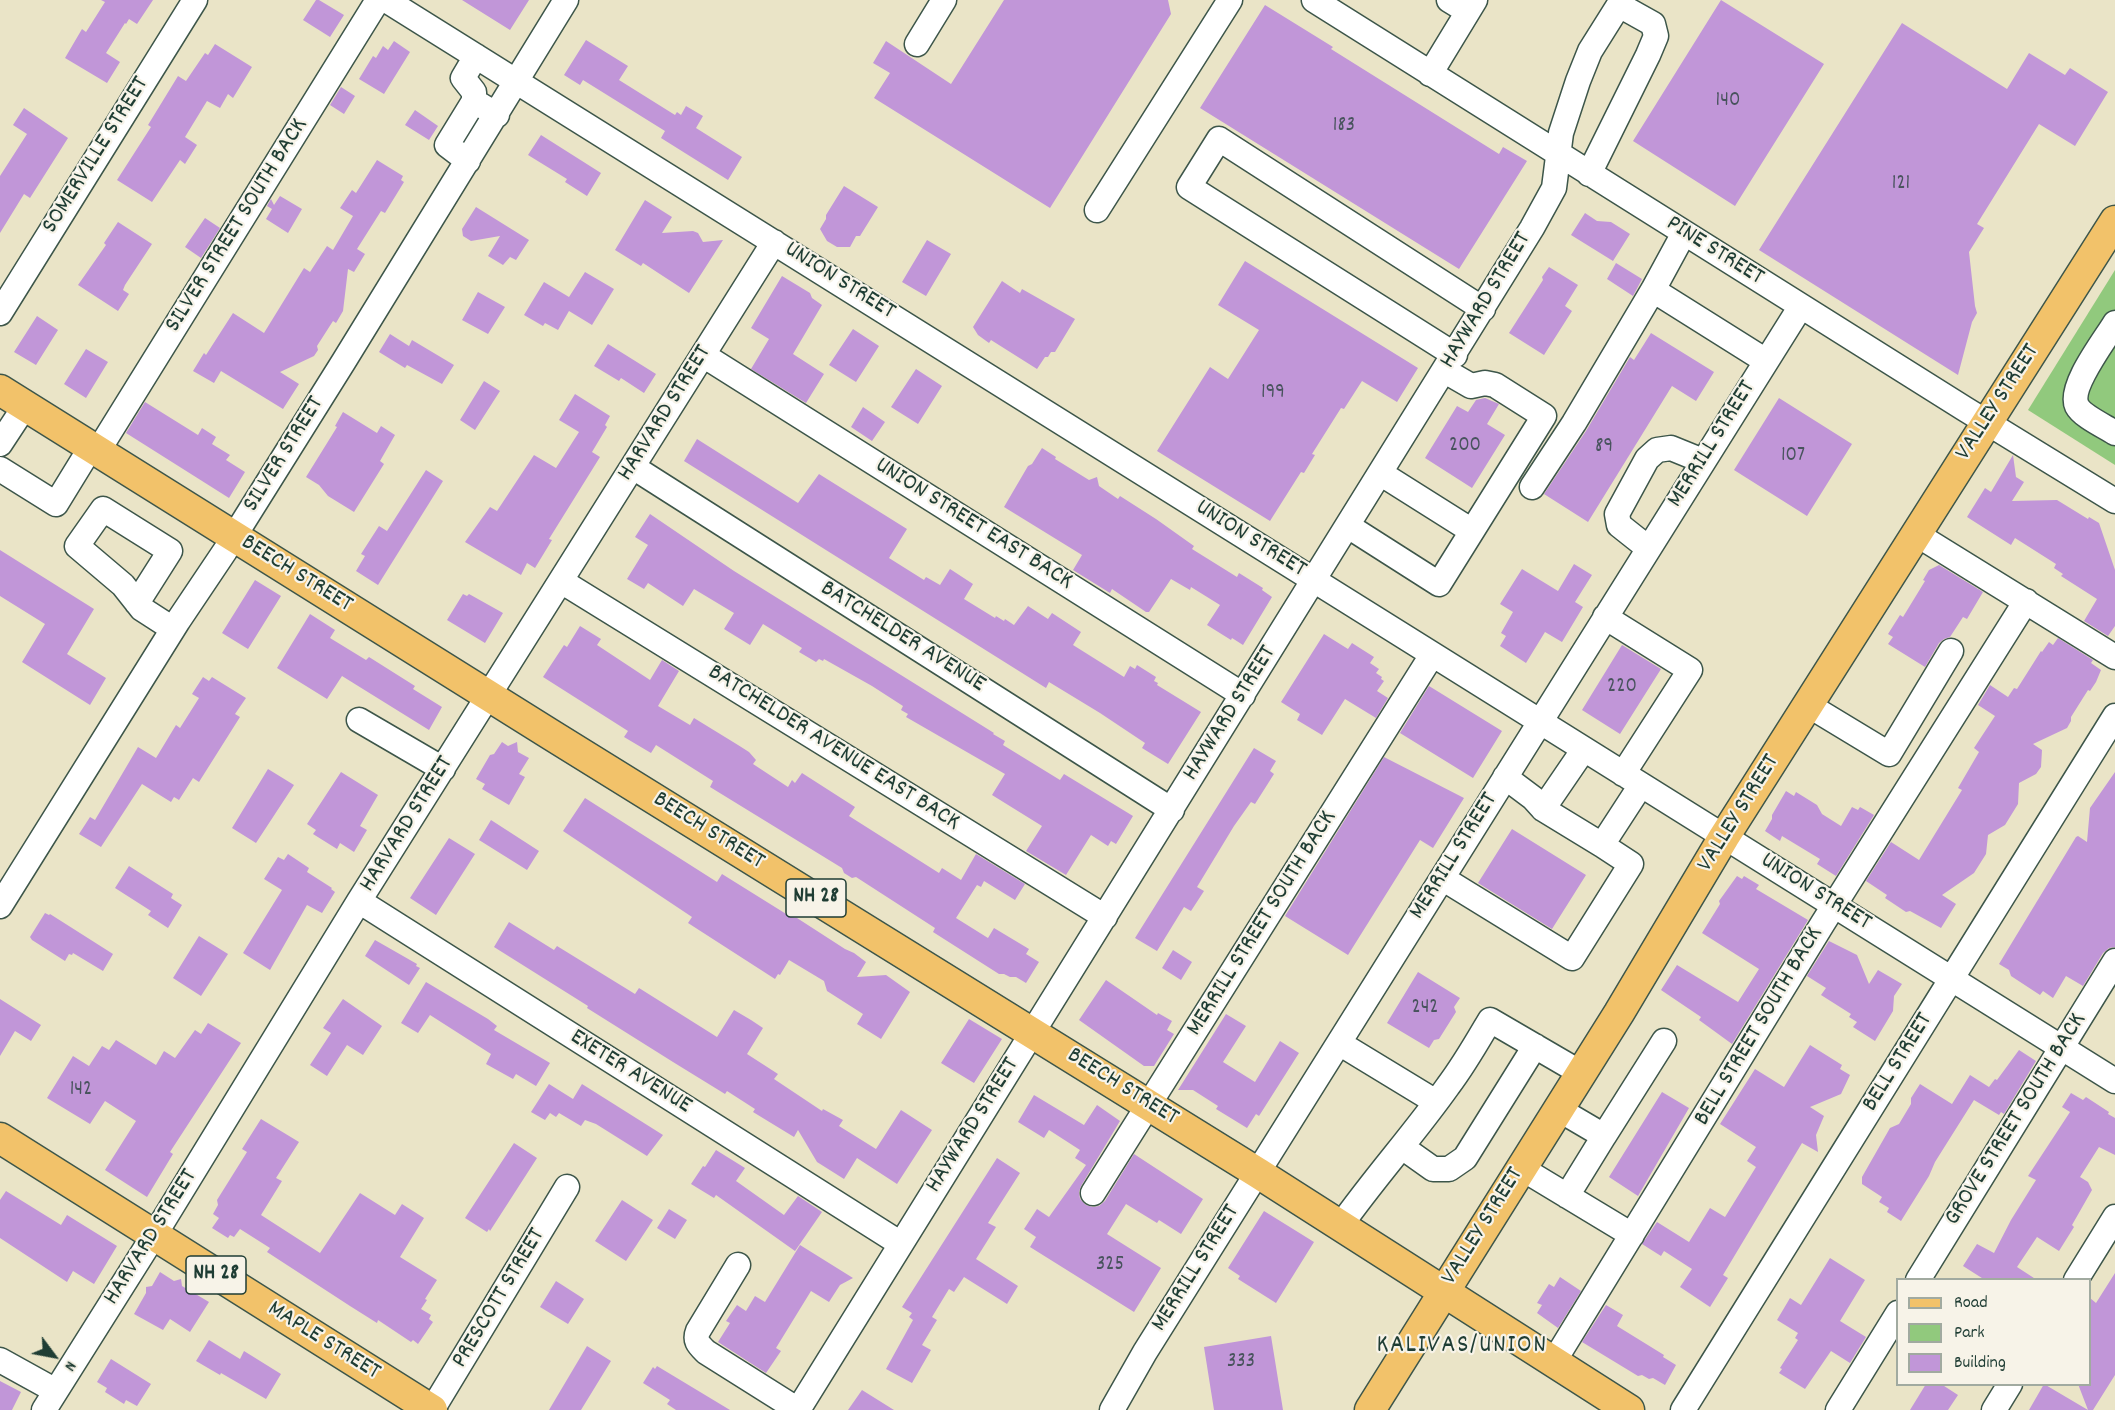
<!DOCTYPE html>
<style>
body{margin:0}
#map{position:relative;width:2115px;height:1410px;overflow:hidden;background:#eae4c7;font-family:Dekko,sans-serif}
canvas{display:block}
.legend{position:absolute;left:1896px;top:1278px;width:195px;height:108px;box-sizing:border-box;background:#f7f3e8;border:2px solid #a1aaa0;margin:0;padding:8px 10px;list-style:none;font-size:18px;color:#1f3d34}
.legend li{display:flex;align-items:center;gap:12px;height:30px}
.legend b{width:30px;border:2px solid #a1aaa0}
.north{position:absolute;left:24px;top:1326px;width:60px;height:60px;-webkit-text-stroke:4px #f7f3e8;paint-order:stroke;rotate:122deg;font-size:16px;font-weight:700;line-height:24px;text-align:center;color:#1f3d34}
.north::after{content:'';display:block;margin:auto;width:21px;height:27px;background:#1f3d34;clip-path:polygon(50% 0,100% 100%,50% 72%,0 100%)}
</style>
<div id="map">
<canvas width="2115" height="1410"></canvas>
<ul class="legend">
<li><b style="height:8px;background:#f2c26a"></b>Road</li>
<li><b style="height:16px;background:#91c97d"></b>Park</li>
<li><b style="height:16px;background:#c196d8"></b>Building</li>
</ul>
<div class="north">N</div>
</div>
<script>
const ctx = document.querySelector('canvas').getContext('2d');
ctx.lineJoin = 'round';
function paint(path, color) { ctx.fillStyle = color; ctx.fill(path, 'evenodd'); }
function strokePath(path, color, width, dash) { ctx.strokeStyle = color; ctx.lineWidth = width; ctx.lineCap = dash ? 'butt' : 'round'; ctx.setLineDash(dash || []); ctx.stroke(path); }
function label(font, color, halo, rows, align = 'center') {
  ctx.font = font + ' Dekko,sans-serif'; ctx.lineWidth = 4.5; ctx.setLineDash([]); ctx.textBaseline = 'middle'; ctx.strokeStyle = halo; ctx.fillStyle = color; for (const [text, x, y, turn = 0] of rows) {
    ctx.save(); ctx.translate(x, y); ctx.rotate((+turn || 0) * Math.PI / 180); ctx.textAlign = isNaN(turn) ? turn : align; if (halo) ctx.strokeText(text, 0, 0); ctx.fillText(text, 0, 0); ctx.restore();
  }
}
paint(new Path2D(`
 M2115,270V465L2028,410Z`), '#91c97d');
paint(new Path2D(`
 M101,0H153L137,24L129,19L126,24L125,23L106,53L120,62L107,83L65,58L82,29L86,32L105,2Z
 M316,0H319L344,15L330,37L303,20Z
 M462,0H529L510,30Z
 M1004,0H1168L1171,14L1050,208L874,98L890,73L873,63L886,41L951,84Z
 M1721,0L1824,64L1735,206L1633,141Z
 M1265,5L1333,47L1331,49L1499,154L1503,147L1527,161L1459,269L1200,108Z
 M1902,23L2007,89L2029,53L2065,75L2070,68L2108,92L2075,146L2039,124L1977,224L1984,228L1969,252L1975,306L1977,313L1972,322L1958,375L1759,250Z
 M586,40L628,66L619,80L675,115L677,112L681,115L686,106L703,116L696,128L742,157L728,180L661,138L665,131L583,80L580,85L564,75Z
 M394,41L410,52L384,94L359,79L373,56L376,58L383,46L388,50Z
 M215,44L252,67L233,98L228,94L220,108L207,101L185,137L197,145L185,164L180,160L152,202L117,180L151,127L148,125L178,76L186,81L205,53L208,55Z
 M341,87L355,96L344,114L330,105Z
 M24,108L68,138L30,198L24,194L0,233V176L27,134L13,125Z
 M415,110L438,126L429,140L405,125Z
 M541,135L601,173L587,196L565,182L567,179L528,155Z
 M377,160L403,176L401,180L404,182L385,213L381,211L357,249L365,254L354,272L348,269L343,311L336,323L333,321L317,346L318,350L314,356L280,372L299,384L283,409L221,371L214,383L193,371L204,353L206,355L233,313L264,333L304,268L310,272L327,246L333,250L353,216L340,208L352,190L356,193Z
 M844,186L878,207L860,236H856L850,247H837L827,241L820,229L826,219V215Z
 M280,196L302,209L288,233L266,219L272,209L267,206L271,199L274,205Z
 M645,200L672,217L662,233L693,231L698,233L703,242L723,240L689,293L643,263L641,266L615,250Z
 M476,207L529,240L516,260L510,257L503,265L488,256L500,236L471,241L463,236L462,229Z
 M1585,213L1597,221L1611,222L1630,234L1613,261L1571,235Z
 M205,218L220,228L201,258L185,247Z
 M118,222L152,244L125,285L123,290L129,294L118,311L78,285L106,245L104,243Z
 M927,240L951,254L926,296L902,282Z
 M1245,261L1418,368L1397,402L1362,381L1344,409L1341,408L1312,454L1315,455L1304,473L1301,472L1270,521L1157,451L1210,367L1228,379L1259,330L1218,305Z
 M1616,263L1642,279L1633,296L1607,279Z
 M1549,267L1578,285L1565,306L1572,311L1544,355L1509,333L1543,280L1542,277Z
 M585,272L614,289L592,325L569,311L558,330L545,323L543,326L524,315L544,282L569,297Z
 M782,276L810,293L812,298L822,305L793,354L824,374L806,403L751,369L769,339L751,328Z
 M1002,281L1020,293L1022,289L1075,319L1055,352H1051L1048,357H1045L1037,369L991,340L989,343L978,335L973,327Z
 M478,292L505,307L488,334L462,320Z
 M37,316L58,330L36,365L14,352Z
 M853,329L879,346L856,382L829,365Z
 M1651,333L1714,372L1696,401L1672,386L1588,522L1544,494L1586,431L1630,357L1634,360Z
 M390,334L409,346L412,340L454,365L442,384L407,365L405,368L379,352Z
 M608,344L656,374L644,393L621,378L619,381L594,366Z
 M86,349L108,362L86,398L64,384Z
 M916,369L942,386L918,424L891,407Z
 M484,381L500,391L475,430L460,420Z
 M575,394L610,416L605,425L607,427L592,452L600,457L549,539L552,540L535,568L527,563L521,575L465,542L490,507L497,511L534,455L556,468L579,432L559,420Z
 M1485,398L1499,404L1487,424L1505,435L1472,488L1425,458L1457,406L1468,412L1476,400Z
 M1779,398L1852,444L1807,516L1734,470Z
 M145,402L198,435L202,428L216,437L212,444L230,455L226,460L245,472L229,498L126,433Z
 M863,407L885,422L872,441L851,427Z
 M343,412L377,433L381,426L395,435L380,461L384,464L354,512L328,496L319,485L306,477L337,427L335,426Z
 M697,439L798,503L819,474L907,529L889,558L924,580L926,577L940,585L950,569L973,584L964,599L995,618L996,616L1004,621L1005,619L1014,625L1028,606L1048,619L1052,613L1081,632L1073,645L1124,677L1130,666L1135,669L1137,665L1156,677L1154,681L1158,683L1157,685L1201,712L1168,764L1142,748L1145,743L1100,713L1049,682L1046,688L684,461Z
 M1042,448L1056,457L1055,459L1089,480L1097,477L1099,486L1118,499L1120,496L1156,519L1194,546L1192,549L1237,577L1239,573L1263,588L1262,590L1272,597L1243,645L1232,638L1231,640L1207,625L1220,605L1191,587L1190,590L1171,579L1149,612H1146L1112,589L1110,593L1073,570L1082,555L1004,507L1028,466L1032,464Z
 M2013,455L2016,477L2024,482L2012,501L2057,500L2088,519L2089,517L2099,523L2115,570V626L2108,636L2084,621L2097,599L2061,576L2063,574L2054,568L2056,564L2015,538L2011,545L1967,517L1985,488L1991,492Z
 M426,470L443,481L378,585L356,571L365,556L361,554L379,526L387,531Z
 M650,514L734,571L994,733L993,734L1005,741L1003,745L1060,780L1064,774L1133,816L1116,844L1111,841L1108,846L1091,835L1066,875L1026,851L1042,826L992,795L1005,774L906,717L908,714L901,710L903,706L872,686L824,659L823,661L819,659L816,662L799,652L802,648L763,624L750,645L724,629L734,613L694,589L683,606L648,583L644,589L627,579L648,545L635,537Z
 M0,550L94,609L67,654L106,678L90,705L22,662L45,624L0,596Z
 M1574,564L1592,575L1575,602L1583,607L1562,642L1545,632L1526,663L1500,646L1506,636L1501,633L1513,612L1500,604L1522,569L1558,591Z
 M1939,565L1983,592L1967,619L1963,617L1950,637L1944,639L1939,643L1925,667L1888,644L1893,637L1888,634L1900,615L1903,617L1925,581L1923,580L1929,570Z
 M255,580L281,596L248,649L222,633Z
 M463,594L467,596L469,594L503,613L485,643L447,620Z
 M310,614L335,630L330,638L366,660L369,657L415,686L413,689L442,707L429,730L342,676L327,699L277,668Z
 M580,626L601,639L597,645L650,680L662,660L679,671L658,706L690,725L694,718L738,745L749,752L756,760L753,764L788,787L792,780L795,783L802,773L855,807L849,816L939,873L942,868L961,880L976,854L1025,884L1015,900L984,881L981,887L977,885L956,918L988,938L994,928L1029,949L1026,954L1039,962L1026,983L1016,977H1010L1004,974H999L933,932L935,928L856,877L852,878L844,873L842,868L710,787L713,781L656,745L651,753L624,737L628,731L543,677L564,645L567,647Z
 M1324,634L1348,649L1352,643L1374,657L1370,663L1379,669L1376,673L1382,677L1381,679L1384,681L1377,691L1388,698L1376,718L1345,699L1322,735L1297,720L1300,714L1281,702Z
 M2058,638L2093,660L2091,663L2101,670L2096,682L2090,691L2088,690L2071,717V721L2067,728L2033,744L2042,750L2041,767L2036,774L2019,783L2018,804L2005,825L1988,835L1986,854L1974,873L1942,895L1956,904L1941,928L1910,911L1906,912L1885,898L1887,895L1866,881L1891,842L1919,860L1962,790L1958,788L1979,752L1974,748L1995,716L1978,705L1990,685L2008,697L2014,688L2017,689L2041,651L2042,652L2049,642L2053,645Z
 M1622,645L1661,669L1620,734L1582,710Z
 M203,677L209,681L212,677L246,698L235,714L240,717L199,782L193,778L179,800L174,797L171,802L142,784L101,847L79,834L90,817L95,820L138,747L156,758L176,725L180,728L199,698L192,694Z
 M1429,686L1502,731L1473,778L1400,733Z
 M502,742L508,746L517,742L518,752L529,758L519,774L525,777L509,805L482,789L485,784L476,779L490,755L494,754Z
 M1254,748L1276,761L1270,771L1274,774L1255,804L1251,802L1234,826L1197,887L1204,891L1191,911L1184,907L1157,951L1135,938Z
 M1384,757L1464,798L1433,848L1420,840L1348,955L1285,916Z
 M268,769L294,785L256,843L232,828Z
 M341,772L378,795L360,826L367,830L354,852L340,843L337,849L313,834L316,830L307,824Z
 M2115,772V947L2109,948L2103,953L2083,986L2066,976L2053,998L2043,991L2040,995L2011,976L2009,970L1999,964L2076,837L2078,836L2087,842L2090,808Z
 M1786,791L1794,796L1796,792L1817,805L1822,814L1841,826L1852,807L1858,810L1860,807L1874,815L1836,876L1817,864L1820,859L1782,836L1780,841L1765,831L1772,819V815Z
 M585,798L717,882L722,874L791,917L797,918L845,949L854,953L866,962L857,977L886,975L910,992L881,1039L857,1024L863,1014L827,991L824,981L789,960L780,975L778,974L775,979L688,923L692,917L563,831Z
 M491,820L539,851L527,870L479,840Z
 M1512,829L1586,875L1552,929L1478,883Z
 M449,838L475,854L436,915L410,898Z
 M288,854L309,868L307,872L332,888L331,889L335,892L322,913L307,905L270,970L243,953L282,890L264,879L278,857L284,860Z
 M129,866L173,894L171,898L182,905L168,928L148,915L151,911L115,888Z
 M1737,876L1742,879L1744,876L1759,885L1756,889L1808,920L1732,1044L1699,1020L1701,1017L1661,990L1677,965L1738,1002L1759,969L1702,933L1720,904L1719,901Z
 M45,913L49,915L50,914L113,954L103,971L73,953L72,955L69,954L65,961L32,940L30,937Z
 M509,922L554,950L557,946L635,994L639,988L717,1037L734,1010L751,1020L763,1028L747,1054L778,1074L774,1079L822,1111L823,1109L843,1120L839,1126L876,1149L901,1110L932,1130L897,1184L857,1158L844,1179L817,1162L798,1130L794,1137L753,1112L755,1109L727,1091L725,1094L673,1062L587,1008L588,1006L494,947Z
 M199,936L228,954L201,996L173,978Z
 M375,940L417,964L416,966L420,968L409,985L365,956Z
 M1829,941L1857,955L1869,984L1878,970L1902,984L1894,996L1893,1011L1875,1041L1853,1027L1857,1022L1849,1017L1851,1014L1821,995L1826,988L1807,976Z
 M1173,950L1192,962L1181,980L1162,968Z
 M1418,972L1460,998L1454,1007L1456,1012L1439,1039L1434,1040L1429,1048L1387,1023Z
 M1106,980L1157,1015L1158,1013L1172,1021L1167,1030L1174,1034L1154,1066H1144L1079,1020Z
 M426,982L488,1019L497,1026L494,1030L550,1063L536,1086L516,1074L513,1079L486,1064L491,1054L430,1015L418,1033L401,1023Z
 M0,999L41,1025L31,1041L15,1031L0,1056Z
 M343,999L382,1026L363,1055L347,1045L327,1076L310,1065L331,1033L323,1028Z
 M1226,1014L1246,1026L1223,1062L1255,1082L1280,1041L1299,1053L1259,1116L1256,1114L1247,1128L1216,1109L1218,1106L1193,1090H1178Z
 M969,1019L1002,1039L974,1083L941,1063Z
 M208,1023L241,1043L170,1152L173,1154L147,1197L105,1170L136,1121L105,1101L90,1124L47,1098L73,1056L89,1066L102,1046L109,1050L116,1040L156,1065L164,1051L175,1058L195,1030L201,1034Z
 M1810,1045L1842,1065L1840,1069L1850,1075L1841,1094L1810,1107L1824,1116L1816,1135L1818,1152L1802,1143L1723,1275L1728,1278L1710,1307L1680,1287L1692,1269L1664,1251L1661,1256L1642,1244L1657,1222L1689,1242L1710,1208L1725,1217L1756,1167L1747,1161L1756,1147L1720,1124L1755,1069L1784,1087Z
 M2019,1050L2036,1061L2004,1114L2001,1112L1999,1115L1974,1100L1935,1162L1929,1176L1901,1221L1887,1212L1889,1208L1879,1202L1882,1197L1862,1184V1177L1890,1128L1899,1124L1911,1104V1098L1920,1084L1952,1104L1970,1075L1989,1087L1995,1079L1997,1080Z
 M549,1084L573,1099L582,1084L663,1135L647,1156L596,1124L585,1120L581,1126L559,1113L556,1117L550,1113L545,1120L531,1112Z
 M1662,1092L1689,1108L1638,1196L1609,1177Z
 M2071,1093L2083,1100L2086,1097L2109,1112L2108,1114L2115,1118V1155L2099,1147L2080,1177L2088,1182L2092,1190L2072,1225L2074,1227L2059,1251L2037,1237L2017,1267L2037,1280H1985L1963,1266L1977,1244L1994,1253L2011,1220L2036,1180L2028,1176L2070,1112L2062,1107Z
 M1034,1095L1084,1125L1097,1105L1120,1121L1081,1186L1079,1192L1080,1199L1086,1205L1093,1207L1099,1206L1105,1201L1134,1154L1203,1199L1181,1234L1159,1220L1157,1223L1126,1204L1107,1234L1161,1268L1134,1312L1030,1247L1036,1237L1024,1229L1037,1209L1049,1217L1086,1165L1075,1158L1080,1150L1049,1130L1044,1138L1018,1122Z
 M261,1119L299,1142L276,1178L282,1181L261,1215L320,1253L360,1193L395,1215L402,1204L424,1218L400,1257L437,1280L425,1299L427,1300L421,1309L431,1315L429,1319L433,1322L418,1344L413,1340L411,1342L378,1320L377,1323L350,1306L267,1252L270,1248L240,1229L234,1237L230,1235L228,1238L212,1228L219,1218L213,1214L218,1205L217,1200L247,1152L242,1149Z
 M514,1143L537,1158L490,1231L489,1229L487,1232L465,1218Z
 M716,1150L745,1168L736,1181L784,1215L798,1196L822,1212L795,1251L716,1195L714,1198L691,1184L703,1166L705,1167Z
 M997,1158L1020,1173L988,1223L996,1227L976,1259L1018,1286L1007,1304L964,1277L954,1292L949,1289L932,1317L937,1320L922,1345L931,1350L912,1383L886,1369L913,1320L909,1317L912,1313L902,1307Z
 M6,1191L61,1225L67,1215L117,1246L94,1284L73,1271L67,1282L0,1238V1200Z
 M622,1200L653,1220L626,1261L595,1241Z
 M669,1209L687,1220L675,1239L657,1228Z
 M1264,1211L1314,1242L1276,1303L1238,1279L1240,1276L1228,1268Z
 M800,1245L853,1278L840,1285L829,1302L811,1291L776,1348L781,1351L766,1373L718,1342L730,1323L726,1321L737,1305L746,1311L755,1296L765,1302Z
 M1830,1258L1865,1280L1840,1321L1866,1337L1850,1363L1831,1351L1805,1389L1779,1373L1782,1369L1780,1368L1798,1340L1795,1338L1798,1333L1777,1320L1790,1298L1801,1305Z
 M160,1272L174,1281L181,1279L182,1286L209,1302L190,1332L170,1319L163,1330L134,1314L146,1293V1287L152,1286Z
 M2115,1273V1375L2093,1410H2029L2044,1384L2088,1410L2078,1384H2090V1298L2096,1303Z
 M1560,1277L1581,1291L1558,1328L1537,1313L1542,1305L1537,1303L1549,1284L1554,1287Z
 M556,1281L584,1299L568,1324L540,1307Z
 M1606,1305L1623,1315L1617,1326L1664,1355L1663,1357L1676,1365L1665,1385L1653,1378L1649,1379L1642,1375L1638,1376L1582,1342Z
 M1271,1336L1283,1410H1214L1204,1347Z
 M209,1340L240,1359L244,1351L281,1374L266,1399L221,1373L220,1375L196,1361Z
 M587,1346L611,1361L581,1410H549Z
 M111,1359L151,1384L137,1406L126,1400L124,1404L105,1392L107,1388L97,1382Z
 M657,1366L730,1410H676L667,1404L670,1400L643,1383L653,1367L655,1369Z
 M0,1381L21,1392L12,1410H0Z
 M1926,1384H1941L1958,1395L1948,1410H1910Z
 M862,1390L894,1410H848Z`), '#c196d8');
const minor = new Path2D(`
 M386,0L2115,1081
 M1314,0L1965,409L2115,501
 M1449,0L1467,11
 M917,44L944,0
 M1430,74L1475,0
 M474,101V92L463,78L476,56
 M468,161L447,145L474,101L497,115
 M1589,174L1648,55L1656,36L1653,24L1619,5
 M1097,210L1230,0
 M1653,290L1766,361
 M0,313L195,0
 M2115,323C2105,340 2068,387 2077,406C2082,416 2106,427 2115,433
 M703,355L1243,695
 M1455,355L1189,187L1219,139L1483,309
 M0,444L25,406
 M98,451L378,0
 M633,467L1172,810
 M0,469L56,504L91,447
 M1380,473L1472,531
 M1532,487L1574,423L1653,290L1684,233
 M1348,526L1439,584L1544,416L1495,385L1485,383L1471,386L1445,371
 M1916,534L2115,657
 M1648,548L1619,525L1617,514L1647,459L1657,450L1671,448L1703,461
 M561,581L1105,917
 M137,603L170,551L103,509L77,546L123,585L142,609L173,629
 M1605,617L1690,670L1623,774
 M1808,705L1889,754L1951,651
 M359,720L443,769
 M1584,749L1543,809L1602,845L1641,785
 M1505,777L1533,798L1543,809
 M1442,878L1572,958L1631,864L1602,845
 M359,901L901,1244
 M0,906L178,621L225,551L344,361L566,0
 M1339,1043L1436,1102
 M1558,1109L1604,1136L1664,1041
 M1402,1147L1433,1169H1449L1465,1158L1535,1046
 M1521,1168L1632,1235
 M1093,1193L1432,655
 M1567,1196L1604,1136
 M1341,1225C1375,1177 1414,1134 1448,1086C1464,1065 1477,1042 1490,1020L1581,1073
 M738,1265L698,1331C694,1341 699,1345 706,1352L798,1410
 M1918,1280L2115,961
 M2076,1280L2115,1217
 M0,1360L56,1391
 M1553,1363L1823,923L2026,601
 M44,1410L163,1221L359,901L774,242
 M432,1410L567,1187
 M798,1410L1532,228L1554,188L1561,133L1578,81L1590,51L1622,0
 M1112,1410L1145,1352L1801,306
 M1683,1410L2115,716
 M1838,1410L1898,1313
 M1994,1410L2010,1384`);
const major = new Path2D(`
 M0,390L553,736L1258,1173L1629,1410
 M0,1138L432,1410
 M1370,1410L1619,1013L1724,837L2115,221`);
strokePath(minor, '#3d564a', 27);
strokePath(major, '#3d564a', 33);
strokePath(minor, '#fff', 24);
strokePath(major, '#f2c26a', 30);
label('21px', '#48535d', null, [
 ["140",1728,102],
 ["183",1344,127],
 ["121",1901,185],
 ["199",1273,394],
 ["200",1465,447],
 ["89",1604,448],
 ["107",1793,457],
 ["220",1622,688],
 ["242",1425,1009],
 ["142",81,1091],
 ["325",1110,1266],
 ["333",1241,1363]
]);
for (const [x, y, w] of [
 [816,898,60],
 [216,1275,60]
]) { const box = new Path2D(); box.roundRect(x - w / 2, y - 19, w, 38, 4.5); ctx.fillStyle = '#f7f3e8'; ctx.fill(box); strokePath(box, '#1f3d34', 1.5); }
label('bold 22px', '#1f3d34', null, [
 ["NH 28",816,898],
 ["NH 28",216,1275]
]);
label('24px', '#1f3d34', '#f7f3e8', [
 ["SOMERVILLE STREET",97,156,-58],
 ["SILVER STREET SOUTH BACK",238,226,-58],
 ["PINE STREET",1714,252,32],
 ["UNION STREET",839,282,32],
 ["HAYWARD STREET",1487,301,-59],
 ["VALLEY STREET",1999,403,-57],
 ["HARVARD STREET",666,414,-58],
 ["MERRILL STREET",1713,445,-58],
 ["SILVER STREET",285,455,-58],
 ["UNION STREET EAST BACK",973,525,32],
 ["UNION STREET",1250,540,32],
 ["BEECH STREET",296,575,32],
 ["BATCHELDER AVENUE",902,638,32],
 ["HAYWARD STREET",1231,714,-58],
 ["BATCHELDER AVENUE EAST BACK",833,749,32],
 ["VALLEY STREET",1740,814,-58],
 ["HARVARD STREET",408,825,-58],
 ["BEECH STREET",708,832,32],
 ["MERRILL STREET",1455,857,-58],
 ["UNION STREET",1815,893,32],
 ["MERRILL STREET SOUTH BACK",1263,924,-58],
 ["BELL STREET SOUTH BACK",1760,1027,-59],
 ["BELL STREET",1899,1063,-58],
 ["EXETER AVENUE",630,1073,32],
 ["BEECH STREET",1122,1088,32],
 ["GROVE STREET SOUTH BACK",2017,1120,-58],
 ["HAYWARD STREET",974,1126,-58],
 ["VALLEY STREET",1484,1227,-58],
 ["HARVARD STREET",152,1238,-58],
 ["MERRILL STREET",1197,1269,-58],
 ["PRESCOTT STREET",500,1299,-59],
 ["MAPLE STREET",323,1342,32]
]);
ctx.letterSpacing = '1.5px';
label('26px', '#1f3d34', '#f7f3e8', [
 ["KALIVAS/UNION",1462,1347]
]);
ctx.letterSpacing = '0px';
</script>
